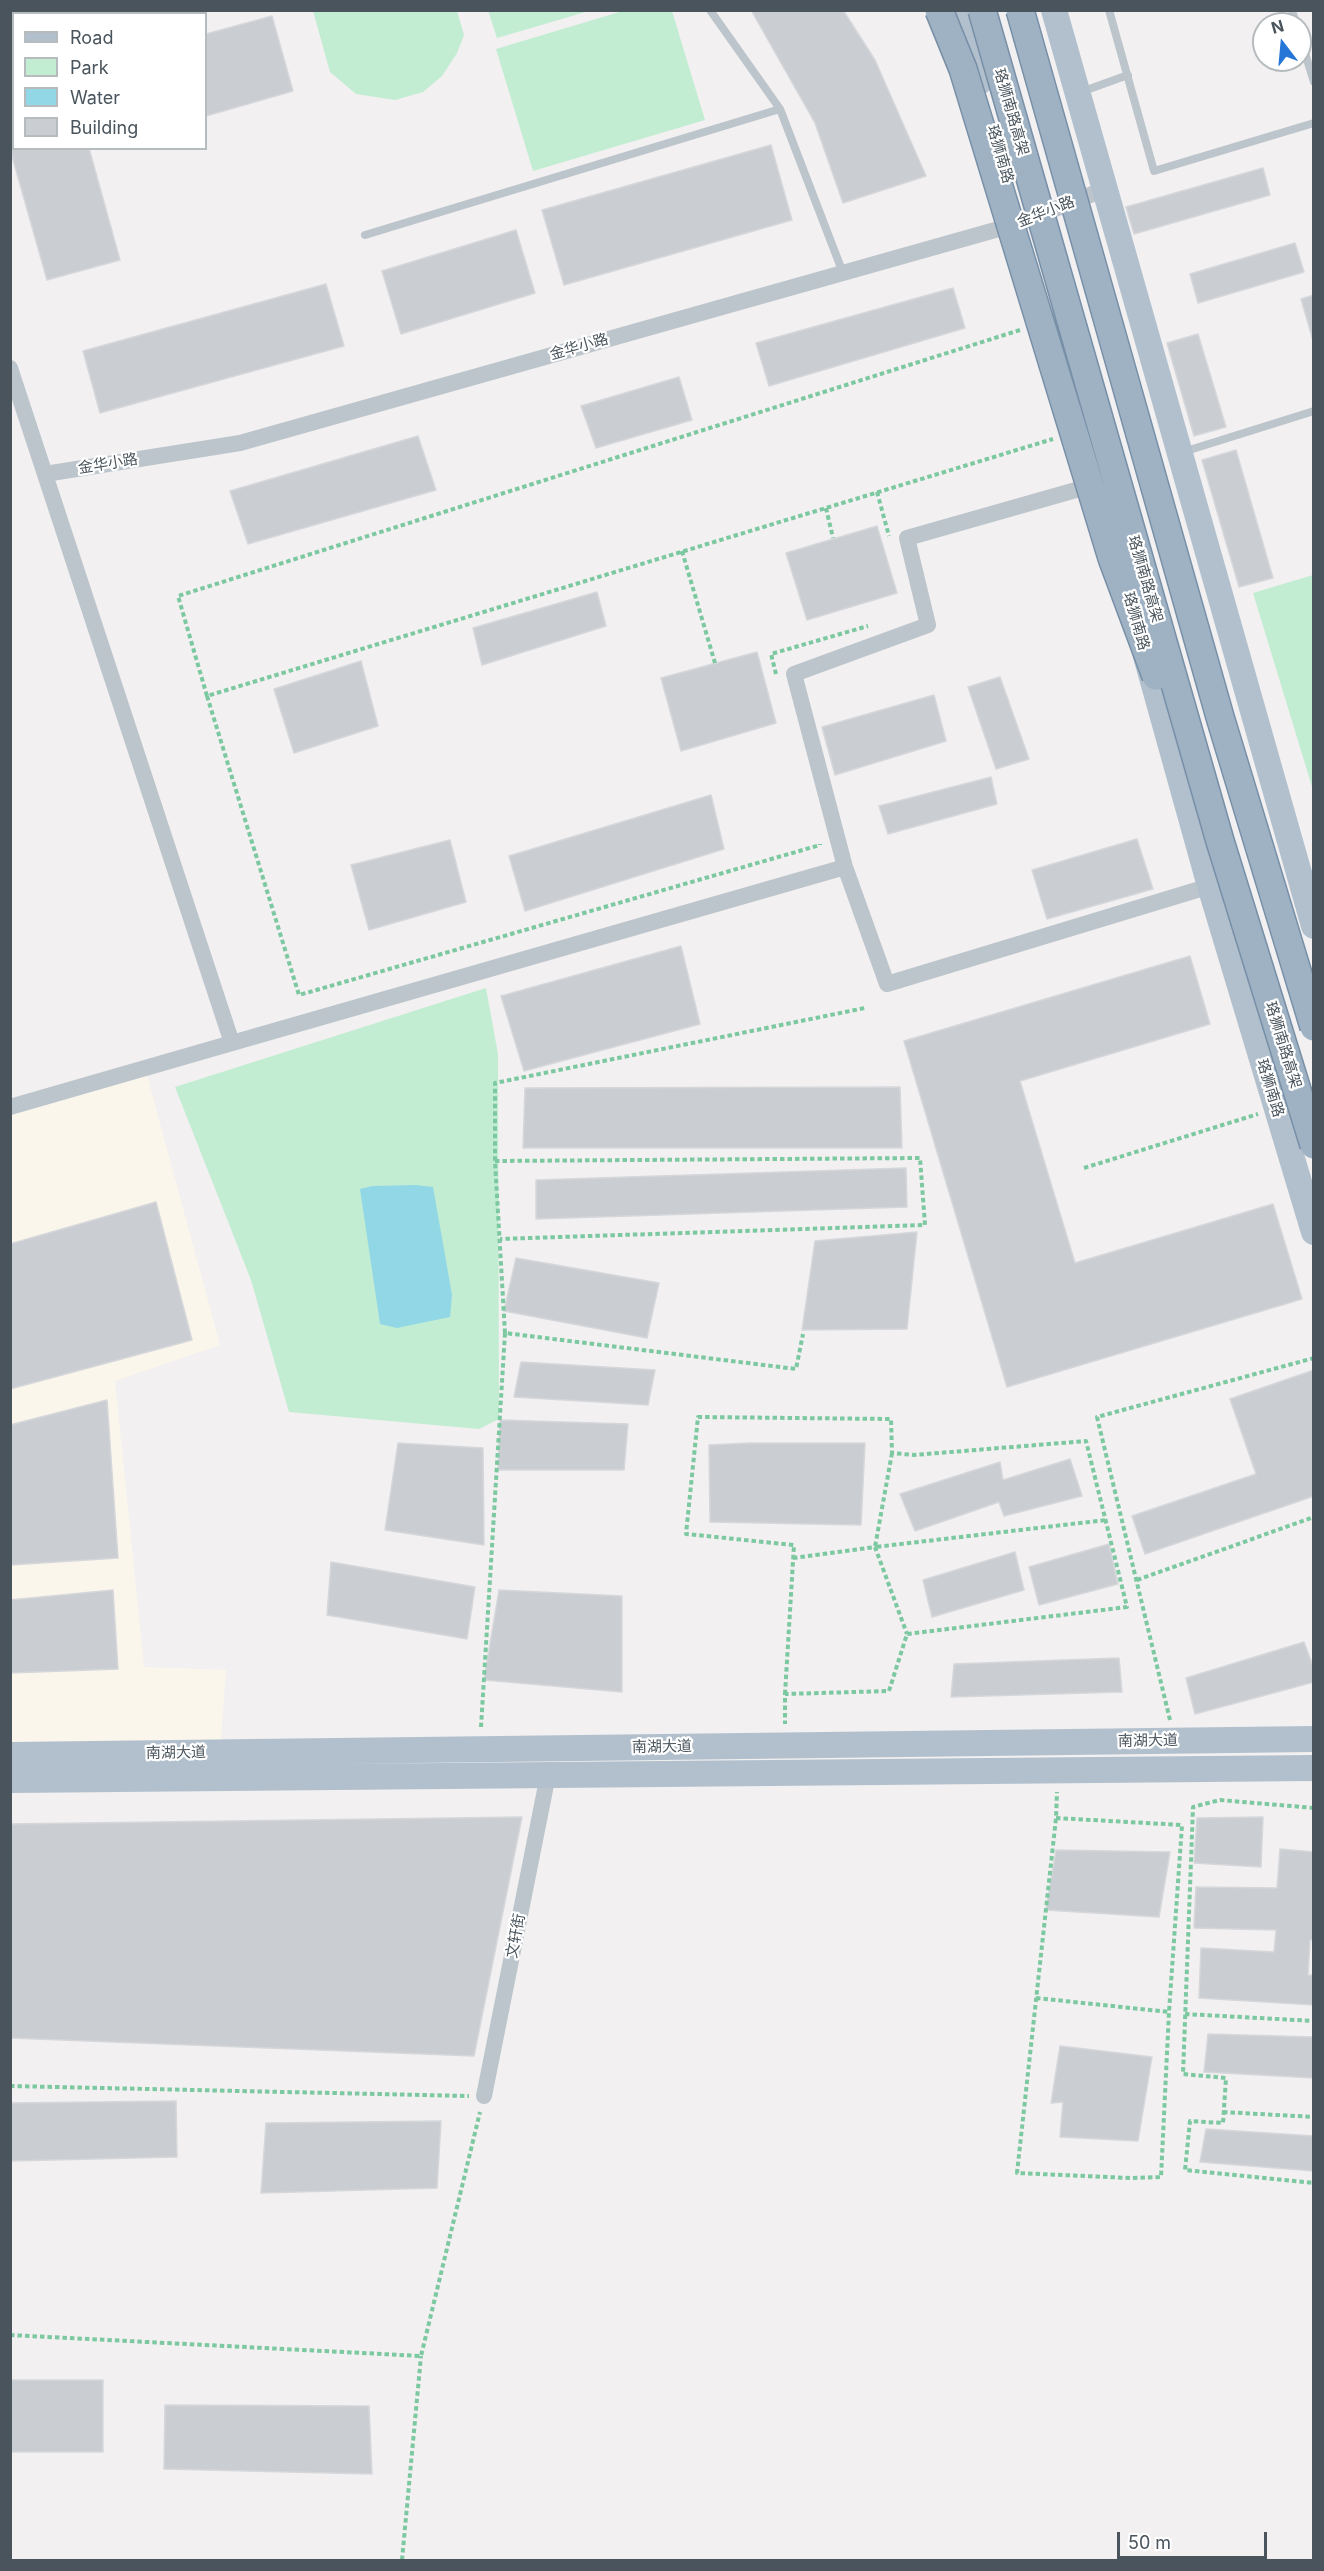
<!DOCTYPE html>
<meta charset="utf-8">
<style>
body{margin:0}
#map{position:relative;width:1324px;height:2571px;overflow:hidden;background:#f2f0f0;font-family:Inter,sans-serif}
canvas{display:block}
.frame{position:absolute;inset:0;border:12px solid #49545c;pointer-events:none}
.legend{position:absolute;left:12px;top:12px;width:195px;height:138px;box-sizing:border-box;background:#fff;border:2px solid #b6bbbe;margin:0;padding:8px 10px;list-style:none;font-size:18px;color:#49545c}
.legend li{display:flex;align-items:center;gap:12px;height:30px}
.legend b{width:30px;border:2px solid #b6bbbe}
.north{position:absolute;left:1252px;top:12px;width:60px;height:60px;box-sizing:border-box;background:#fff;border:2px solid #b6bbbe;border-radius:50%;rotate:344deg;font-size:16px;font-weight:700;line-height:24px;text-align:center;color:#49545c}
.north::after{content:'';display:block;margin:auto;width:21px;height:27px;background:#2576d7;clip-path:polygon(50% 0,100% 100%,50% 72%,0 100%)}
.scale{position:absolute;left:1117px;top:2532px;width:150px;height:27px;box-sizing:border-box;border:3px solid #49545c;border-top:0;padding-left:8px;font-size:18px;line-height:21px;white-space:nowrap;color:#49545c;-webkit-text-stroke:4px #fff;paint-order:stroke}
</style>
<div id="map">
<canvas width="1324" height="2571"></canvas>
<div class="frame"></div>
<ul class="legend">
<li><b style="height:8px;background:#b2c0cd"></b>Road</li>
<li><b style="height:16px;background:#c2edd2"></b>Park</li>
<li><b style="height:16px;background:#92d7e6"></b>Water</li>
<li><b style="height:16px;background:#cacdd2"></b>Building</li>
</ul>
<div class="north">N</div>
<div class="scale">50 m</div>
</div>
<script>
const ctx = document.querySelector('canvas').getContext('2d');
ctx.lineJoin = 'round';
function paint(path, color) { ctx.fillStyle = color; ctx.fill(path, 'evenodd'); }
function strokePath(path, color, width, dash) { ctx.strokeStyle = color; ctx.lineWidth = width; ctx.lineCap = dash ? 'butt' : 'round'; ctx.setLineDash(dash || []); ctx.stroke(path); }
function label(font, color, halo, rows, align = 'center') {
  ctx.font = font + ' Inter,"Noto Sans SC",sans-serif'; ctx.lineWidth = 4.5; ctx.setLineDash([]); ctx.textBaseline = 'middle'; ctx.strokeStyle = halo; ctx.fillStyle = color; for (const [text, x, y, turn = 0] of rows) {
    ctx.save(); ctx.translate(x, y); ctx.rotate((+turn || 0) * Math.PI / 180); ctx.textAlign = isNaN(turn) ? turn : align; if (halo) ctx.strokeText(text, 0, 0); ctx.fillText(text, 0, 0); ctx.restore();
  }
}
paint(new Path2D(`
 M145,1068L220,1345L115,1381L144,1667L226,1670L220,1752L11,1759L10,1107Z`), '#fbf6eb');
paint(new Path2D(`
 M488,10H589V11L497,38Z
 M626,10L672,11L705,120L533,171L496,49Z
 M313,11H457L464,35L457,53L442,76L423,92L395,100L356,94L330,72Z
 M1313,575H1314L1313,790L1253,593Z
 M486,988L498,1054L499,1419L479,1429L289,1412L251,1280L175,1087Z`), '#c2edd2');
paint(new Path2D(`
 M416,1185L433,1187L452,1295L450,1317L397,1328L380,1324L360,1189L372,1186Z`), '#92d7e6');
const building = new Path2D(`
 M751,10H843L875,60L926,176L843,203L815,123Z
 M272,16L293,91L206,116V34Z
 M14,88V148H89L120,260L47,280L10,149V89Z
 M771,145L792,220L564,285L542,210Z
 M1263,168L1270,195L1134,234L1126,207Z
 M516,230L535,293L401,334L382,271Z
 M1295,243L1304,272L1198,303L1190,274Z
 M326,284L344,346L100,413L83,351Z
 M953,288L965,328L769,386L756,343Z
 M1314,295V344L1301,299Z
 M1198,334L1226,427L1194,436L1167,343Z
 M679,377L692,420L596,448L581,406Z
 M418,436L436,490L248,544L230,491Z
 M1236,450L1273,578L1239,587L1202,460Z
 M877,526L897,593L807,620L786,553Z
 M597,592L606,626L482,665L473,628Z
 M757,652L776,723L681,751L661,678Z
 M361,661L378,726L294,753L274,689Z
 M1000,677L1029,759L996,769L968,687Z
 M934,695L946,741L835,775L822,727Z
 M991,777L997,804L888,834L879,806Z
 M711,795L724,849L525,911L509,856Z
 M1137,839L1153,889L1047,919L1032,870Z
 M450,840L466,902L369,930L351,865Z
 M681,946L700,1024L524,1071L501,996Z
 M1190,956L1210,1024L1020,1081L1075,1263L1273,1204L1302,1299L1007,1387L904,1041Z
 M900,1087L902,1148H523L525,1088Z
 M906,1168L907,1207L536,1219V1180Z
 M156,1202L192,1340L10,1389V1244Z
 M917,1232L907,1329L802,1330L815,1241Z
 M516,1258L659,1283L647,1338L504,1311Z
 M521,1362L655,1370L648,1405L514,1397Z
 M1314,1370V1496L1145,1554L1132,1516L1256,1474L1230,1399Z
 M107,1400L118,1558L10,1565V1425Z
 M500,1420L628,1424L624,1470H498Z
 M398,1443L483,1448L484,1545L385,1530Z
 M751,1443H865L861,1525L710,1522L709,1445Z
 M1070,1459L1082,1496L1004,1516L999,1502L915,1531L900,1494L1000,1462L1003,1480Z
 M1109,1544L1118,1584L1039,1605L1029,1567Z
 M1015,1552L1024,1590L932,1617L923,1580Z
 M331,1562L475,1587L467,1639L327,1615Z
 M113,1590L118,1669L10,1673V1600Z
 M499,1590L622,1596V1692L484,1680Z
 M1304,1642L1314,1669V1682L1195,1714L1186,1678Z
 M1119,1658L1122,1692L951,1697L954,1664Z
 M522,1817L474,2056L10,2038V1824Z
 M1263,1817L1261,1867L1194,1863L1197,1818Z
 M1280,1849L1314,1852V1940H1310L1308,1975H1314V2005L1199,1998L1201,1948L1274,1952L1276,1930L1194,1928L1196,1887L1277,1888Z
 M1056,1850L1170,1852L1159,1917L1046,1910Z
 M1208,2034L1314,2037V2078L1204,2072Z
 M1060,2046L1152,2057L1138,2141L1060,2137L1063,2102L1051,2103Z
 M176,2101L177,2157L10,2161V2103Z
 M441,2121L437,2188L261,2193L266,2123Z
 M1206,2129L1314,2136V2171L1200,2162Z
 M10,2380H103V2452H10Z
 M165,2405L369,2406L372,2474L164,2469Z`);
paint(building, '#cacdd2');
strokePath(building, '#d5d7db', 1.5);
strokePath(new Path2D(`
 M1020,330L178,596L207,696L1053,439
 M877,492L889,536
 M826,508L833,538
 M682,551L715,663
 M776,674L771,654L868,626
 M207,696L299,995L820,845V844
 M495,1161L920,1158L925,1225L500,1239
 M1084,1168L1258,1114
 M505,1333L495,1161V1083L865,1008
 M892,1453L875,1547L1106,1520
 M793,1558L875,1547L907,1634
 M1137,1580L1314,1517
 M785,1694L794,1545L686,1534L698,1417L891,1419L892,1453L914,1455L1086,1441L1127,1607L907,1634L889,1691L785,1694V1724
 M1170,1720L1097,1417L1314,1358
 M481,1727L505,1333L796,1369L803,1334
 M1314,1808L1220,1800L1193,1807L1183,2074L1226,2078L1223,2123L1190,2121L1185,2170L1314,2183
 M1056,1818L1182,1825L1169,2012
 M1036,1998L1169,2012L1161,2177L1130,2178L1017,2173L1056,1818L1057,1792
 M1185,2014L1314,2021
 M10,2086L469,2096
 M1223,2112L1314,2117
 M10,2335L421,2356L480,2112
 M402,2560L421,2356`), '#7cc8a1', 4, [4.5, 3]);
strokePath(new Path2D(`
 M710,10L780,109L843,273
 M1109,10L1154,171L1314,123
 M1292,10L1296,24
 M1300,37L1314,82
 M1081,92L1128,75
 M365,235L780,109
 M1183,452L1314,411`), '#bdc5cc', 8);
strokePath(new Path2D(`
 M10,368L232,1043L10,1107
 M45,474L240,443L1020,223L1105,189
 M1090,486L907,538L928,625L794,674L845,867L887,984L1210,886
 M232,1043L845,867
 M484,2096L548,1775`), '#bdc5cc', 16);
strokePath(new Path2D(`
 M958,10L979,82
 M1054,10L1314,926
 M1146,656L1210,886L1314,1232
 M10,1755L1314,1739
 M10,1780L1314,1768`), '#b2c0cd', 26);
const trunkBridge = new Path2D(`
 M939,10L963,69L1112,558L1156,676
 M982,10L1220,841L1314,1145
 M1020,10L1220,717L1314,1027`);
strokePath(trunkBridge, '#778fa7', 30, []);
strokePath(trunkBridge, '#9eb2c4', 27);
label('15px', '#49545c', '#fff', [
 ["珞狮南路高架",1011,112,74],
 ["珞狮南路",1000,154,74],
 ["金华小路",1046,212,-21],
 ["金华小路",579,347,-16],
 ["金华小路",108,464,-9],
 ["珞狮南路高架",1145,579,74],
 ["珞狮南路",1136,621,74],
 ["珞狮南路高架",1283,1045,73],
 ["珞狮南路",1270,1088,73],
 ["南湖大道",1148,1741,-1],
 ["南湖大道",662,1747,-1],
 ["南湖大道",176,1753,-1],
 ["文轩街",516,1936,-79]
]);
</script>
